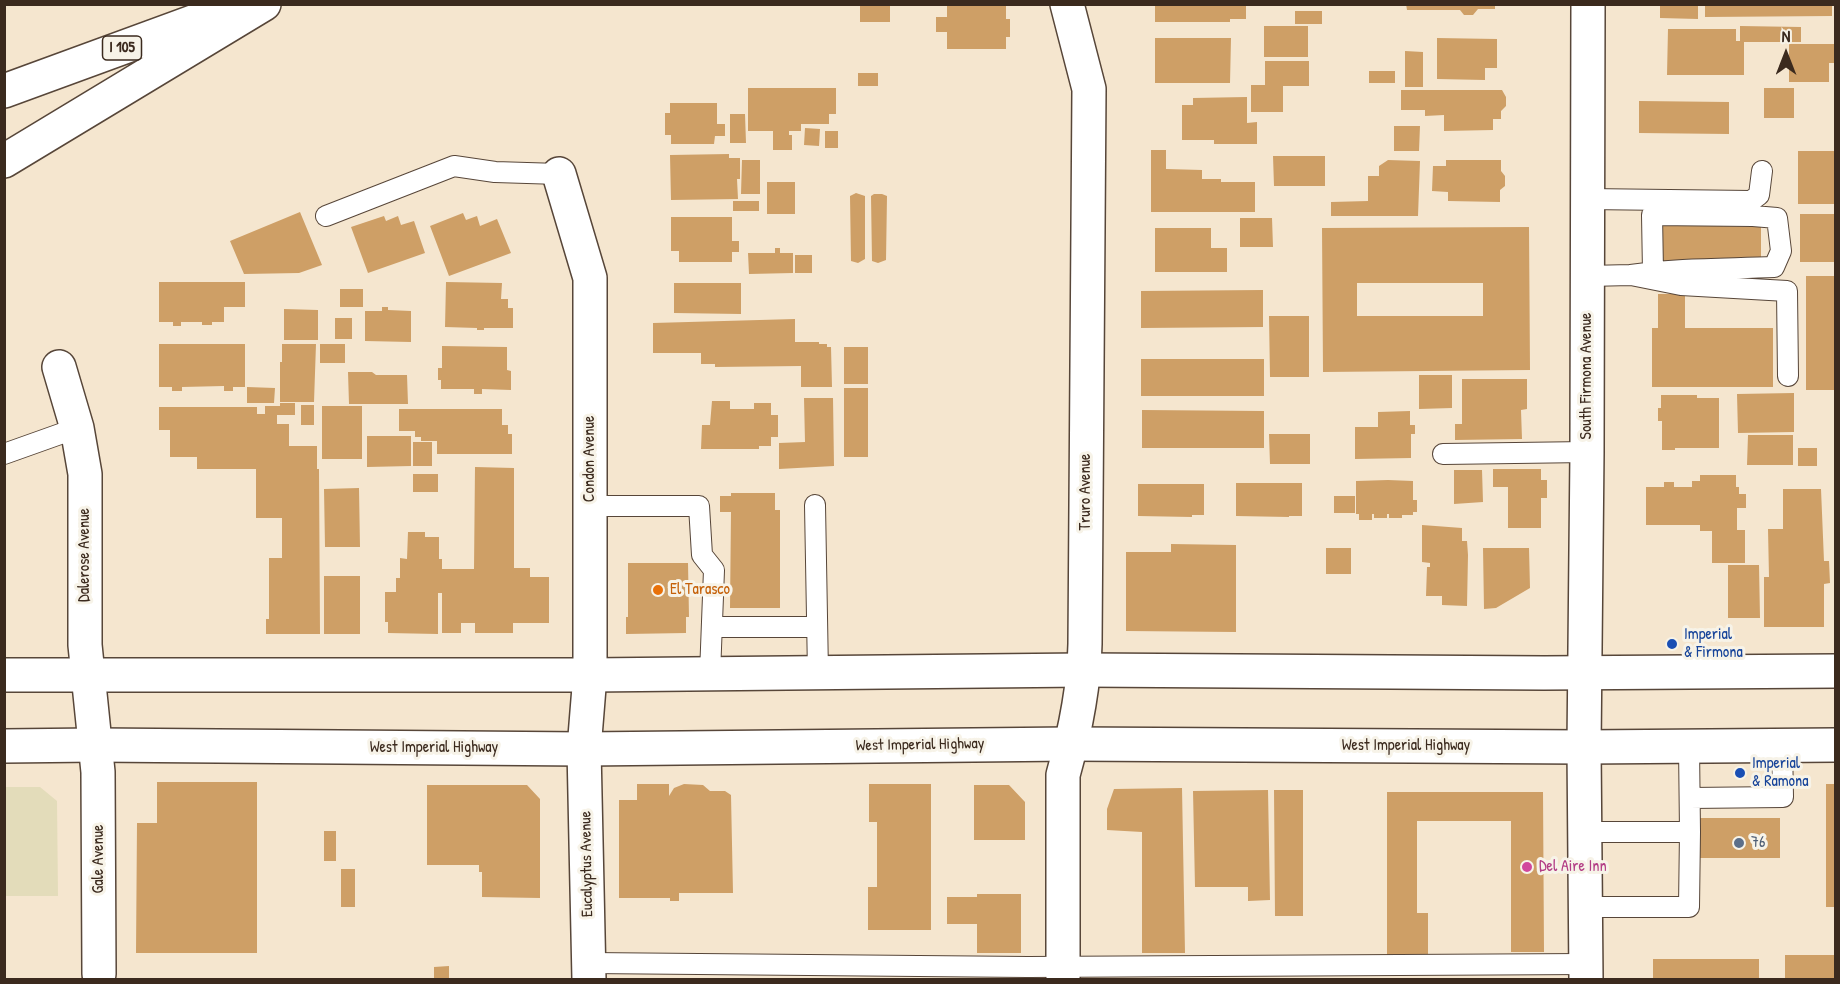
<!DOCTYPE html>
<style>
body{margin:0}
#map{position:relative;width:1840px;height:984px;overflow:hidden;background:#f5e6cf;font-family:"Patrick Hand",sans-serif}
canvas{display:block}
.frame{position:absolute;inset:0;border:6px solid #3b2a1e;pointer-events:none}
.north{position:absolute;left:1756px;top:24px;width:60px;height:60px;-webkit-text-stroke:4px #f7f3e8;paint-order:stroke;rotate:0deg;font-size:16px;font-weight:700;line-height:24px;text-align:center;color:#3b2a1e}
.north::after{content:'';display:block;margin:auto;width:21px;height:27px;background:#3b2a1e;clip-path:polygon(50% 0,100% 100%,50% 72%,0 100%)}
</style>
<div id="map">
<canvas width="1840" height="984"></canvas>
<div class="frame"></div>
<div class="north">N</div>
</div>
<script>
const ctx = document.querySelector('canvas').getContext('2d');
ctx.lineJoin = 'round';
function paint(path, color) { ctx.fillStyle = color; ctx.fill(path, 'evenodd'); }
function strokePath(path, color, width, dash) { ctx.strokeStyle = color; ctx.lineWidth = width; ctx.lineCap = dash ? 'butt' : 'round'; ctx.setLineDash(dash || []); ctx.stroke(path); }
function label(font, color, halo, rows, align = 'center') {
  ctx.font = font + ' "Patrick Hand",sans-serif'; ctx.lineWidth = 6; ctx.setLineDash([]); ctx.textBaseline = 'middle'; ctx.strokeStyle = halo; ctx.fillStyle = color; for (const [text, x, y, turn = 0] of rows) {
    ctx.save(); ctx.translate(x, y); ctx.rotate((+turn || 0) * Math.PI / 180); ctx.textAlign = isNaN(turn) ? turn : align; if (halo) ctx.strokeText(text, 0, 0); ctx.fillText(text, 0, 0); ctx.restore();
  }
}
paint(new Path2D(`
 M5,787H40L57,801L58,896H5Z`), '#e3dcba');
paint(new Path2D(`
 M860,4H890V22H860Z
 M1155,4H1246V19H1230V22H1155Z
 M1406,4H1495V9H1478L1473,15H1464L1460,10H1407Z
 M1660,4H1698V19L1660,18Z
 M1705,4H1832V16L1705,17Z
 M947,6H1006V19H1010V37H1006V49H947V32H936V17H947Z
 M1295,11H1322V24H1295Z
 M1264,26H1308V57H1264Z
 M1740,26L1801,27V42H1744V75H1667L1668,29H1736V41H1740Z
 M1155,38H1231L1230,83H1155Z
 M1437,38L1497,39V68H1485V80L1437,79Z
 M1789,44H1836V63H1829V82H1789Z
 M1405,51L1423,52V87H1405Z
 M1265,61H1309V86H1283V112H1251V85H1265Z
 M1369,71H1395V83H1369Z
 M858,73H878V86H858Z
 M748,88H836V114H829V124H801V131H789V135H792V150H773V131H748Z
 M1764,88H1794V118H1764Z
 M1401,90H1502L1506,97V106L1501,111V119H1493V130L1444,131V115L1425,116V110H1401Z
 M1247,97V123L1257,122V144H1214V140H1182V105H1193V98Z
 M1639,101L1729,102V134L1639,133Z
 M670,103H717V124H725V136H715L714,144H671V135H665V113H670Z
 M730,114H745L746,143H730Z
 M1394,126H1420L1419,151H1394Z
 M805,128L820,129L819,146L804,145Z
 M825,131H838V148H825Z
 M1151,150H1166V169L1202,170V179H1221V182H1255V212H1151Z
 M1798,151H1836V204H1798Z
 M729,154V158H740V179H737L738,199L671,200L670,155Z
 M1273,156H1325V186H1274Z
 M742,160H760V194H741Z
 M1388,160L1420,161L1418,216H1331V202L1368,201V176H1379V166Z
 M1446,160H1501V171L1505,176V186L1500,190V202L1448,201V192L1432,191L1433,166H1446Z
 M767,182H795V214H767Z
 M856,193L865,196V259L858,263L851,261L850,196Z
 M874,194H882L887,196L886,260L878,263L872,261L871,196Z
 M733,201H759V211H733Z
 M300,212L322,265L299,273L244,274L230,241Z
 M463,213L466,220L477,216L480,226L497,219L511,253L449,276L430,226Z
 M1800,214H1835V262H1800Z
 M384,216L386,221L398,216L401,225L414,221L425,253L368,273L351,227Z
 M671,217H732V241H739V252H732V262H679V251H671Z
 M1240,218H1272L1273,247H1240Z
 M1661,220L1719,223V226L1761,227V263L1661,262Z
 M1529,227L1530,370L1323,372L1322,228ZM1357,283H1483V316H1357Z
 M1155,228H1211V248H1227V272H1155Z
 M775,248H780V253H793V273L749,274L748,253H775Z
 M795,255H812V273H795Z
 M1806,276H1835V390H1806Z
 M159,282H245V307H224V322H212V325H202V322H181V326H173V322H159Z
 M446,282L502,283L501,299H508V308H513V328H484V330H477V328L445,327Z
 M674,283H741V314L674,313Z
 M340,289H363V307H340Z
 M1263,290V327L1141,328V291Z
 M1658,294H1685V328H1773V387H1652V328H1658Z
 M382,307H388V310L411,311V342L365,341V311H382Z
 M284,309L318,310V340H284Z
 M1269,316H1309V377H1270Z
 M335,318H352V339H335Z
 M795,319V342H819V344H827V347H831L832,387H801V366L715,367V364H701V353H653V323Z
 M159,344H245V387H233V391H224V386L182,387V391H172V387H159Z
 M282,344H316L314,402H280V362H282Z
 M320,344H345V363H320Z
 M442,346L507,347V370L511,371V390L482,389V394H474V389H441V380H438V368H442Z
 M844,347H868V384H844Z
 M1141,359H1264V396H1141Z
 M348,372H372L376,375H407L408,404H349Z
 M1419,375H1452V408L1419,409Z
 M1462,379H1527V409L1521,410L1522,439L1455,440V424H1462Z
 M247,387L275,388L274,403H247Z
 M844,388H868V457H844Z
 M1794,393V432L1738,433L1737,394Z
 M1661,395H1697V398H1719V448H1675V450H1662V421H1658V408H1661Z
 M804,398H833L834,466L779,469V443L805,442Z
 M712,401H730V409H754V403H771V415H778V437H771V446H759V449H701L702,425H710Z
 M280,403H295V415H277V424H289V446H317V469H319L320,634H266V619H269V558H282V518H256V469H197V457H170V430H159V407H257V414H265V406H280Z
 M301,405H314V425H301Z
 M322,406H362V459H322Z
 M399,409H502V425H508V434H512V454H437V441H421V437H415V431H399Z
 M1142,410L1264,411V448H1142Z
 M1410,411V425H1415V434H1411V458L1355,459V427H1378V412Z
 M1269,434H1310V464H1270Z
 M1748,435H1793V465H1747Z
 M367,436H411V466L367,467Z
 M413,442H432V466H413Z
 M1798,448H1817V466H1798Z
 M475,467L514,468V568H530V577H549V623H513V633H475V623H461V633H442V593H438V634L388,633V622H385V592H396V578H400V558L407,559L408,532H425V537H439V559H442V569H474Z
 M1493,469H1541V480H1547V498H1541V528H1508V487H1493Z
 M1454,470H1482L1483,502L1454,504Z
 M413,474H438V492H413Z
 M1700,475H1736V487H1739V494H1746V508H1737V530H1745V563H1712V531H1700V525H1646V487H1664V482H1674V487H1692V481H1700Z
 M1388,480L1413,481V500H1417V512H1413V515H1402V518H1389V514H1387V518H1374V514H1372V520H1359V514H1356V481Z
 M1236,483H1302V516H1289V517L1236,516Z
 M1138,484H1204V515H1192V517L1138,516Z
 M359,488L360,547H325L324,489Z
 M1783,489H1821L1824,561H1829L1830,583L1824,584V627H1764V577H1769L1768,529H1783Z
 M731,493H775V510H780V608H730L731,512H720V496H731Z
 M1334,496H1355V513H1334Z
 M1422,525L1462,528V541H1467L1468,555L1467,606L1442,605V596H1426L1427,567H1430V563L1422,562Z
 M1171,544L1236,545V632L1126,631V552H1171Z
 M1326,548H1351V574H1326Z
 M1483,548H1529L1530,588L1496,608L1484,609Z
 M628,563H688L689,617H686V633L626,634V617H628Z
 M1728,565H1759L1760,618H1728Z
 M324,576H360V634H324Z
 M157,782H257V953H136L137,823H157Z
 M637,784H669V796L674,788L684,784L703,785L710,791H725L731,795L733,893H679V901H670V898H619V800H637Z
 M869,784H931V930H868V887H877V822H869Z
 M1826,784H1836V907H1826Z
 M427,785H527L540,799V898L482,897V872H479V865H427Z
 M974,785H1009L1025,802V840H974Z
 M1182,788L1185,953H1142V832L1107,830V809L1114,789Z
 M1268,790L1270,900L1248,901V887H1195L1193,791Z
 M1274,790H1303V916H1275Z
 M1387,792H1543L1544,952H1511V821H1417V913H1428V955H1387Z
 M1699,818H1780V858H1699Z
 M324,831H336V861H324Z
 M341,869H355V907H341Z
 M977,894H1021V953H977V924H947V897H977Z
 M1785,955H1836V980H1785Z
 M1653,959H1759V980H1653Z
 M449,966V980H434V967Z`), '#ce9f66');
const lane = new Path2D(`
 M1587,199L1751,201L1759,195L1762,171
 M326,216L454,166L495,172L559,174
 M1631,275C1679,268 1727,269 1774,267L1781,251L1777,218L1753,216L1652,215L1653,272
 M1588,276L1631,275L1681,285L1787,291L1788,376
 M4,454L77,428
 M1443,454L1587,452
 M815,505L818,673
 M590,506H699L702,555L714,570L710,674
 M712,627H817
 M1689,746L1690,832
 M1690,798L1783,797L1782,745
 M1585,832H1690L1689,907H1585
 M589,963L1028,967L1586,964`);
const street = new Path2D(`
 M559,174L590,278V675L584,749L589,980
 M59,367L77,428L85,474V645L98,772L99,974
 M1584,747L1587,452L1588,4
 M1063,980V775C1075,732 1084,688 1085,644L1089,89L1067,4`);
const secondary = new Path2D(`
 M1584,747L1586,980`);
const primary = new Path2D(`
 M4,675H590L1084,670L1544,673L1836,671
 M4,746L96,745L584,749L1071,744L1584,747L1836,745`);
const highway = new Path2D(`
 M4,91L228,9
 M4,161L264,4`);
strokePath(lane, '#574639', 22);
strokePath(street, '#574639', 36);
strokePath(secondary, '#574639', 36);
strokePath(primary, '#574639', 36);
strokePath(highway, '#574639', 36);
strokePath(lane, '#fff', 20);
strokePath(street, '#fff', 33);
strokePath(secondary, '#fff', 33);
strokePath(primary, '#fff', 33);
strokePath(highway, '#fff', 33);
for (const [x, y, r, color] of [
 [658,590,6,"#e8710a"],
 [1672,644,6,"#1a4fb4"],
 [1740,773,6,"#1a4fb4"],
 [1739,843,6,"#5c6f8a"],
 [1527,867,6,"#d1479c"]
]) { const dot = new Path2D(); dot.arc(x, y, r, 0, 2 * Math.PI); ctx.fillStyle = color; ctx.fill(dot); strokePath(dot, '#f7f3e8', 2); }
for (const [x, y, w] of [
 [122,48,39]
]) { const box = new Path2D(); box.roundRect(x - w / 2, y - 12, w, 24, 4.5); ctx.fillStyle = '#f7f3e8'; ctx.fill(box); strokePath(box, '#3b2a1e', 1.5); }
label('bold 15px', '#3b2a1e', null, [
 ["I 105",122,48]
]);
label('16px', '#3b2a1e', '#f7f3e8', [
 ["South Firmona Avenue",1587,376,-90],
 ["Condon Avenue",590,459,-90],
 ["Truro Avenue",1086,492,-90],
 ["Dalerose Avenue",85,555,-90],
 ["West Imperial Highway",920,745,-1],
 ["West Imperial Highway",1406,746],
 ["West Imperial Highway",434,748],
 ["Gale Avenue",99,859,-90],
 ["Eucalyptus Avenue",587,864,-91]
]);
label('16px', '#c56008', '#f7f3e8', [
 ["El Tarasco",670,590]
], 'left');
label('16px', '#164399', '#f7f3e8', [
 ["Imperial",1684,635],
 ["& Firmona",1684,653],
 ["Imperial",1752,764],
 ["& Ramona",1752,782]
], 'left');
label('16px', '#4e5e75', '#f7f3e8', [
 ["76",1751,843]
], 'left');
label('16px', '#b23c85', '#f7f3e8', [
 ["Del Aire Inn",1539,867]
], 'left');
</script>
